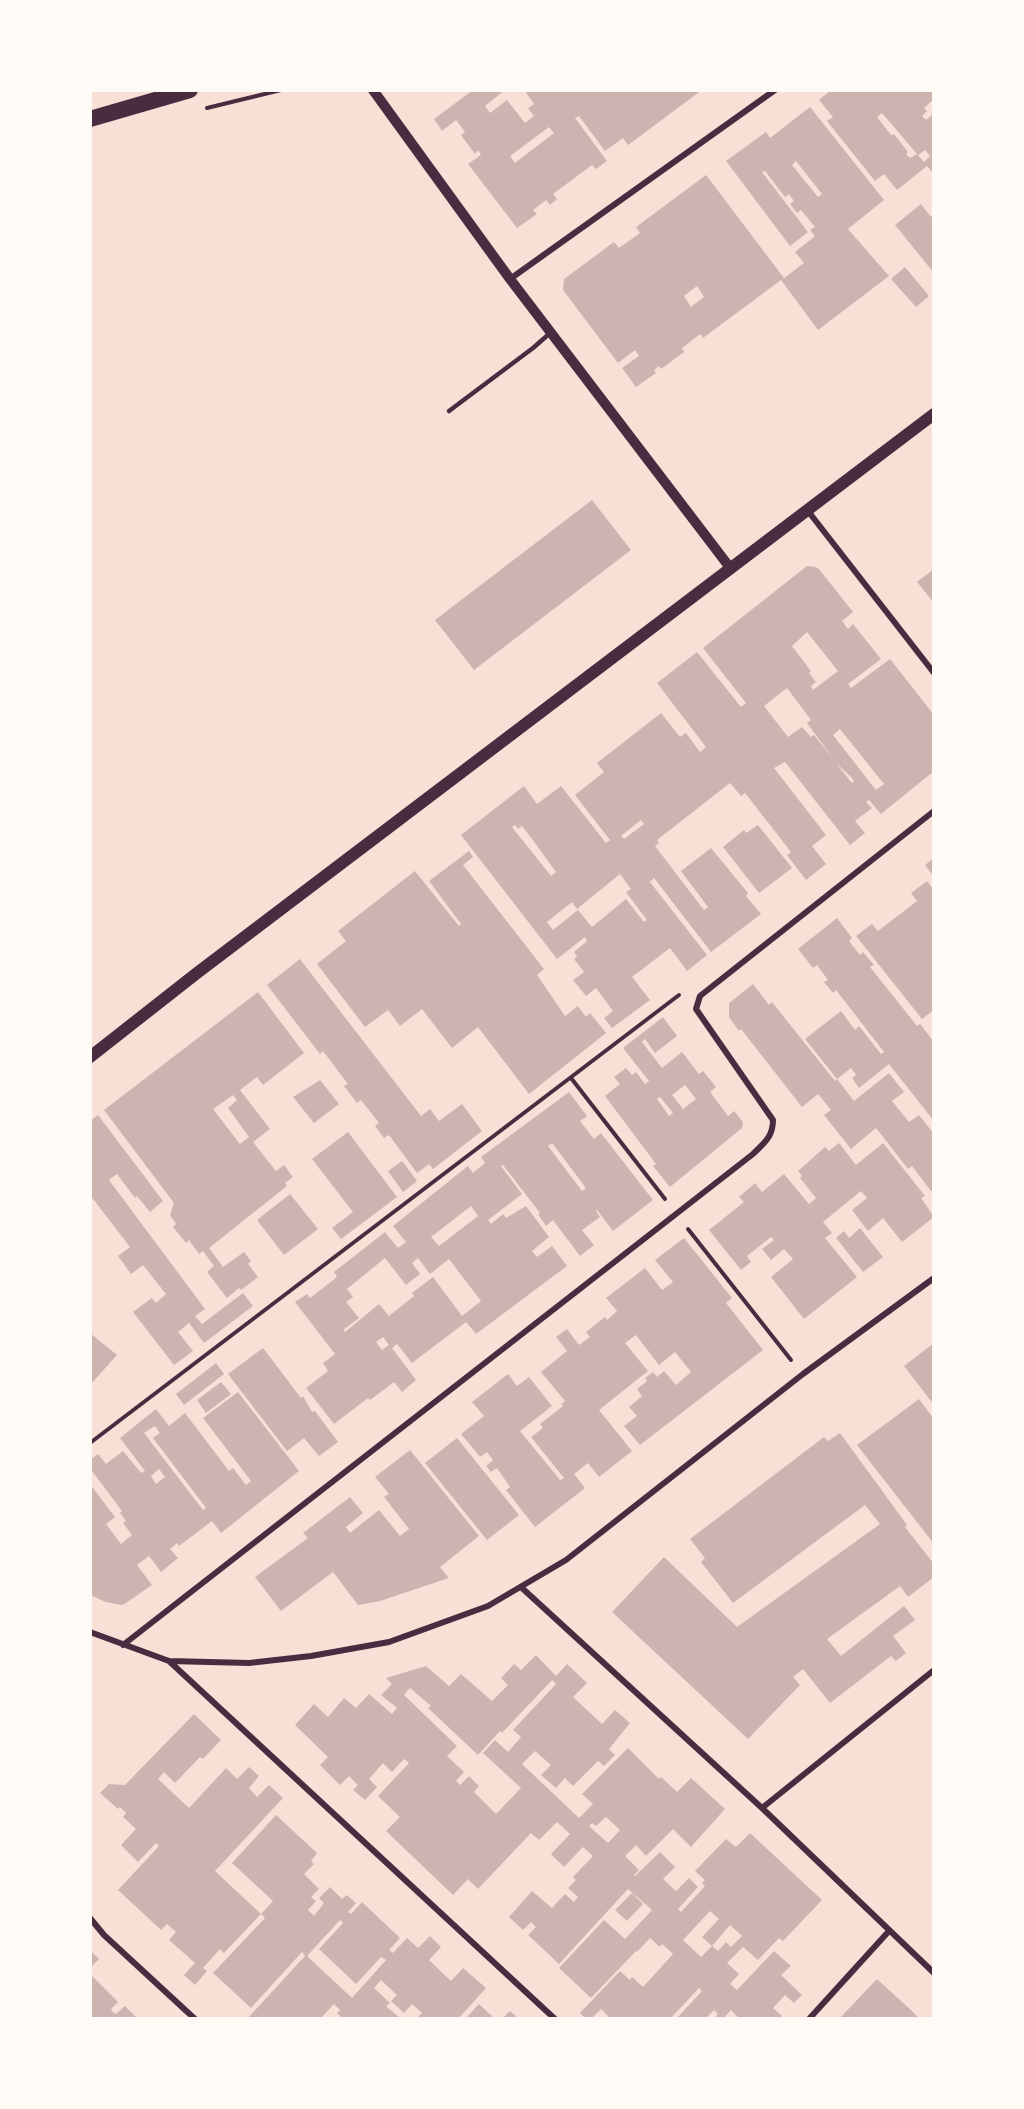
<!DOCTYPE html>
<style>
body{margin:0}
#map{position:relative;width:1024px;height:2109px;overflow:hidden;background:#f7e1d7;font-family:"PT Serif",serif}
canvas{display:block}
.frame{position:absolute;inset:0;border:92px solid #fffaf5;pointer-events:none}
</style>
<div id="map">
<canvas width="1024" height="2109"></canvas>
<div class="frame"></div>
</div>
<script>
const ctx = document.querySelector('canvas').getContext('2d');
ctx.lineJoin = 'round';
function paint(path, color) { ctx.fillStyle = color; ctx.fill(path, 'evenodd'); }
function strokePath(path, color, width, dash) { ctx.strokeStyle = color; ctx.lineWidth = width; ctx.lineCap = dash ? 'butt' : 'round'; ctx.setLineDash(dash || []); ctx.stroke(path); }
paint(new Path2D(`
 M473,90H505L485,106L490,113L507,100L525,123L534,116L528,108L534,104L524,90H702L628,145L623,138L605,151L579,116L575,118L607,161L596,169L592,165L553,194L557,199L550,205L546,200L533,210L537,214L517,228L468,164L481,155L478,150L475,154L461,135L465,132L456,120L442,131L434,119ZM549,127L554,133L515,163L510,156Z
 M831,90H934V99L924,108L927,111L922,116L926,120L934,113V174L927,166L897,190L884,174L875,181L827,121L833,117L819,100ZM882,113L917,154L910,158L906,154L908,152L894,134L891,135L877,117ZM925,150L930,156L924,162L918,155Z
 M810,107L884,200L848,229L889,276L818,330L781,280L703,338L700,334L682,348L684,352L661,369L659,366L654,370L656,373L636,387L622,368L639,356L635,350L618,363L563,290L564,279L614,242L619,248L640,233L636,227L706,175L784,278L804,263L795,252L815,236L810,230L815,227L801,210L797,213L790,204L794,201L789,194L785,197L765,171L762,172L808,232L790,246L726,161L766,132L770,138ZM796,161L822,194L818,197L792,165ZM697,286L704,297L691,307L684,296Z
 M921,204L931,217L934,214V273L895,225Z
 M905,267L929,296L916,307L891,279Z
 M592,500L631,550L474,670L435,620Z
 M807,566L815,567L819,569L853,612L842,621L848,629L853,624L881,659L848,684L851,688L890,659L934,715V771L881,814L869,800L866,802L872,808L855,821L865,833L850,845L785,762L774,768L826,835L812,846L826,864L806,880L787,855L791,852L745,793L741,796L730,783L657,840L659,843L655,846L704,910L708,907L681,871L711,848L748,893L746,896L761,914L711,952L654,878L650,882L707,955L687,971L670,948L632,977L650,1000L612,1028L604,1018L613,1011L596,988L586,996L573,980L584,972L574,959L577,956L574,952L587,941L585,937L557,959L461,835L524,786L537,804L561,786L606,843L610,840L575,795L604,772L597,763L661,713L680,737L686,733L700,752L706,747L657,683L697,652L741,707L746,703L703,648ZM807,632L838,671L813,690L811,686L816,682L809,673L811,671L792,646ZM787,688L811,720L807,723L834,760L814,735L811,737L802,727L788,737L764,706ZM840,729L884,784L876,790L833,735ZM836,763L851,777L854,781L852,783ZM641,820L644,824L624,839L621,836ZM515,825L518,829L522,826L535,843L556,872L551,876L512,827ZM620,874L631,889L626,892L647,920L644,922L626,899L592,927L578,910L553,930L547,922L572,902L577,909Z
 M934,569V603L917,582Z
 M758,825L792,868L759,893L723,847L744,830L746,833Z
 M469,851L473,857L463,865L544,969L537,975L565,1016L578,1006L586,1017L590,1013L606,1033L529,1094L478,1027L452,1048L422,1009L400,1026L388,1010L365,1027L317,964L346,941L338,931L415,871L459,926L461,924L429,881Z
 M934,858V877L925,865Z
 M927,881L934,890V1010L922,1019L856,936L872,924L878,931L917,901L911,893Z
 M837,918L852,938L849,941L860,955L863,952L874,965L870,967L917,1026L920,1024L934,1042V1121L889,1064L859,1088L852,1078L856,1075L851,1068L837,1079L805,1039L841,1011L855,1030L859,1026L881,1054L884,1052L836,990L833,993L824,982L828,980L817,965L813,968L798,949Z
 M300,959L421,1116L430,1109L439,1121L462,1104L482,1131L433,1169L429,1164L417,1173L389,1135L384,1138L375,1126L379,1123L361,1100L357,1103L344,1086L348,1084L323,1051L320,1054L267,985Z
 M753,984L769,1005L772,1002L835,1081L837,1079L854,1101L889,1073L904,1092L892,1101L909,1122L919,1115L934,1134V1189L931,1191L912,1166L908,1169L876,1128L851,1149L824,1115L831,1110L818,1094L802,1107L741,1029L739,1031L729,1017V1003Z
 M258,992L304,1053L263,1085L257,1077L240,1090L270,1129L253,1142L276,1171L284,1165L293,1177L285,1183L287,1186L209,1248L223,1267L244,1252L251,1261L248,1264L258,1277L241,1290L239,1288L227,1298L207,1272L214,1266L203,1251L199,1254L189,1240L186,1243L173,1227L176,1224L170,1215L174,1203L104,1110ZM233,1095L237,1100L228,1108L249,1137L240,1144L213,1109Z
 M663,1017L677,1036L655,1053L645,1039L642,1042L662,1068L682,1052L699,1074L703,1071L716,1087L710,1092L728,1116L734,1111L743,1122L742,1128L670,1187L653,1166L656,1164L605,1096L620,1084L614,1077L626,1068L632,1075L636,1072L645,1084L649,1081L623,1048ZM685,1085L696,1099L683,1109L672,1095ZM660,1097L673,1113L669,1116L657,1099Z
 M320,1080L339,1104L314,1123L293,1097Z
 M569,1092L587,1116L580,1121L594,1139L601,1133L653,1200L613,1231L597,1210L596,1211L600,1217L582,1230L594,1245L580,1256L553,1220L546,1226L538,1214L540,1213L503,1165L501,1166L522,1194L488,1220L491,1224L503,1214L506,1218L526,1206L549,1237L532,1251L537,1257L552,1246L567,1266L476,1334L466,1322L412,1363L397,1344L392,1348L416,1380L402,1392L394,1382L370,1400L368,1398L334,1424L306,1388L328,1371L323,1363L335,1354L295,1302L307,1294L310,1298L337,1277L334,1272L385,1232L398,1248L406,1242L393,1226L468,1166L473,1173L485,1163L481,1157ZM552,1143L586,1188L582,1191L548,1146ZM471,1206L478,1216L439,1246L431,1237ZM385,1258L406,1285L420,1274L412,1263L418,1258L430,1274L449,1259L481,1301L462,1316L433,1277L412,1293L414,1296L389,1316L379,1304L345,1332L343,1330L359,1318L346,1302L353,1297L347,1289ZM383,1337L389,1345L382,1350L376,1342Z
 M98,1115L163,1201L150,1212L137,1196L135,1198L117,1174L109,1180L205,1309L195,1316L202,1324L243,1293L253,1306L204,1343L189,1323L178,1332L193,1351L174,1365L133,1312L152,1298L156,1303L166,1294L143,1265L131,1274L118,1256L130,1247L90,1195V1121Z
 M348,1132L397,1197L341,1239L332,1228L353,1212L312,1159Z
 M839,1143L856,1165L883,1143L925,1196L921,1198L934,1217L902,1242L883,1218L868,1231L852,1210L867,1198L861,1191L823,1222L832,1233L825,1238L857,1277L804,1319L771,1277L793,1259L784,1249L771,1260L762,1249L774,1240L771,1237L747,1256L751,1262L741,1270L709,1230L744,1202L739,1197L755,1183L762,1192L784,1174L809,1204L816,1198L800,1178L802,1176L798,1171L825,1147L829,1151Z
 M402,1161L417,1181L403,1192L388,1171Z
 M290,1194L318,1229L284,1255L257,1220Z
 M860,1228L883,1257L863,1272L836,1238L844,1231L849,1238Z
 M684,1238L732,1298L726,1303L763,1350L640,1445L624,1426L637,1416L629,1407L642,1396L637,1389L647,1381L645,1378L653,1372L657,1377L664,1371L676,1385L691,1372L675,1352L659,1365L636,1335L625,1343L648,1371L599,1410L632,1451L599,1477L588,1463L574,1474L585,1488L535,1527L506,1490L510,1487L497,1468L491,1472L486,1466L493,1460L487,1452L480,1457L461,1434L484,1416L472,1402L508,1374L517,1386L529,1377L552,1406L520,1431L560,1480L564,1478L531,1437L543,1428L540,1424L563,1406L561,1404L565,1401L541,1372L567,1351L556,1337L567,1329L579,1345L590,1337L586,1332L605,1317L607,1320L617,1311L606,1298L645,1268L662,1290L673,1282L655,1260Z
 M90,1333L117,1355L90,1385Z
 M934,1343V1405L904,1366Z
 M263,1348L301,1398L303,1396L312,1412L315,1411L338,1442L319,1456L304,1438L287,1451L228,1374Z
 M216,1363L224,1374L184,1405L176,1394Z
 M221,1382L231,1394L206,1413L197,1400Z
 M238,1392L299,1471L221,1533L212,1521L179,1546L177,1543L170,1549L178,1558L161,1572L149,1556L137,1565L152,1585L126,1603L122,1605L106,1602L90,1595V1484L115,1517L106,1524L121,1544L132,1535L123,1523L126,1521L120,1513L122,1511L92,1471L90,1460L98,1454L106,1464L123,1451L141,1473L145,1471L120,1438L156,1409L169,1426L185,1413L229,1471L233,1468L246,1485L251,1481L203,1418ZM155,1426L160,1433L153,1438L206,1508L203,1510L144,1433ZM159,1469L165,1477L156,1484L151,1476Z
 M919,1399L934,1419V1544L857,1445Z
 M840,1433L907,1525L905,1527L934,1564V1577L908,1597L900,1586L827,1639L841,1656L904,1606L915,1620L893,1636L906,1653L896,1661L891,1656L830,1703L803,1669L793,1677L800,1685L748,1739L612,1612L664,1557L737,1627L880,1524L865,1505L733,1603L701,1562L705,1558L690,1539L824,1437L828,1441Z
 M457,1438L519,1515L487,1540L425,1463Z
 M410,1450L479,1536L440,1567L449,1578L380,1601L358,1605L333,1572L281,1611L255,1577L308,1538L303,1533L350,1497L363,1513L346,1527L350,1533L379,1510L400,1536L409,1529L384,1497L389,1494L375,1477Z
 M536,1655L556,1676L567,1664L587,1683L573,1697L602,1724L615,1710L630,1723L609,1749L615,1755L604,1766L598,1761L573,1786L565,1778L556,1788L541,1775L551,1765L535,1751L522,1764L579,1818L593,1804L582,1794L628,1748L659,1779L661,1777L677,1792L691,1778L725,1809L691,1847L673,1829L646,1856L636,1845L625,1856L639,1870L634,1875L635,1876L660,1852L675,1867L663,1879L676,1891L689,1878L698,1887L678,1909L681,1912L705,1886L702,1883L705,1880L695,1871L726,1839L736,1847L750,1833L822,1900L783,1941L779,1938L758,1960L743,1947L727,1963L739,1974L730,1984L737,1990L774,1951L791,1966L781,1975L802,1995L794,2003L785,1995L773,2008L782,2016L779,2019H740L731,2010L723,2019H713L718,2014L714,2010L705,2019H676L702,1991L699,1988L670,2019H611L601,2009L591,2019H586L580,2013L620,1971L630,1980L632,1977L643,1987L673,1954L662,1944L660,1947L650,1938L637,1952L636,1951L591,1998L559,1968L604,1920L625,1939L652,1910L628,1889L559,1964L528,1935L536,1927L531,1922L523,1930L509,1917L532,1891L552,1908L565,1894L574,1902L578,1897L568,1888L576,1880L573,1877L593,1856L583,1847L564,1867L551,1854L570,1834L557,1822L539,1840L531,1833L478,1889L468,1879L453,1895L386,1831L400,1817L378,1796L409,1763L404,1759L392,1772L383,1763L369,1779L377,1787L365,1800L353,1790L358,1785L349,1776L340,1785L320,1765L328,1757L295,1725L314,1704L328,1717L344,1698L356,1708L369,1694L392,1714L397,1708L381,1695L392,1684L386,1678L426,1666L449,1686L461,1674L492,1701L508,1685L501,1678L514,1664L521,1670ZM552,1680L556,1684L513,1730L521,1737L508,1752L495,1740L483,1753L521,1788L496,1814L474,1792L479,1786L469,1776L460,1785L456,1781L464,1772L447,1756L457,1746L404,1695L410,1688L431,1706L428,1708L478,1755L500,1731L502,1733ZM606,1817L620,1830L608,1843L589,1826L592,1823L596,1826ZM710,1911L719,1919L702,1937L712,1946L730,1925L742,1936L731,1947L726,1942L718,1951L712,1946L701,1957L683,1940Z
 M194,1714L221,1740L203,1759L200,1757L175,1783L164,1772L158,1779L189,1808L226,1768L237,1779L249,1767L259,1776L249,1788L257,1797L269,1785L283,1798L215,1871L261,1914L224,1953L220,1949L203,1968L207,1971L195,1985L184,1975L195,1963L169,1940L176,1932L167,1924L161,1930L118,1890L159,1846L156,1843L138,1862L121,1845L136,1829L123,1817L126,1813L120,1807L118,1809L100,1793L109,1784L125,1785Z
 M276,1815L317,1853L311,1861L314,1864L304,1874L319,1889L311,1897L316,1901L308,1910L314,1916L324,1903L319,1898L330,1887L342,1899L347,1895L356,1903L348,1912L351,1914L362,1902L400,1938L389,1950L393,1953L407,1938L418,1948L430,1936L441,1947L429,1960L451,1981L463,1968L486,1988L458,2019H416L422,2013L412,2004L404,2013L391,2001L397,1995L381,1980L374,1988L390,2003L386,2006L401,2019H340L341,2017L337,2013L340,2010L334,2004L320,2019H247L305,1956L302,1952L251,2008L213,1973L265,1918L261,1914L273,1901L232,1863ZM340,1920L343,1923L319,1949L356,1984L381,1957L386,1960L352,1998L307,1956Z
 M632,1893L643,1904L627,1921L615,1910Z
 M90,1950L99,1959L90,1968Z
 M90,1974L118,2002L111,2009L113,2012L116,2014L125,2006L138,2019H90Z
 M877,1979L913,2012L920,2019H839Z
 M479,2004L495,2019H465Z
 M510,2011L519,2019H502Z`), '#ccb4b1');
strokePath(new Path2D(`
 M207,108L281,90
 M571,1078L665,1199
 M688,1229L791,1360
 M90,1443L679,995`), '#4a2c40', 4);
strokePath(new Path2D(`
 M449,411L533,348L549,334`), '#4a2c40', 4.5);
strokePath(new Path2D(`
 M510,279L775,90
 M808,511L934,673
 M522,1588L762,1808L934,1973
 M90,1632L169,1661L249,1663L311,1656L389,1642L488,1606L566,1560L803,1374L934,1278
 M123,1645L753,1154C764,1143 773,1137 773,1120L696,1009L700,996L934,811
 M169,1661L555,2019
 M762,1808L934,1670
 M90,1918L104,1935L195,2019
 M809,2019L889,1931`), '#4a2c40', 6);
strokePath(new Path2D(`
 M373,90L510,279L731,569`), '#4a2c40', 10);
strokePath(new Path2D(`
 M90,1057L197,973L934,414`), '#4a2c40', 12);
strokePath(new Path2D(`
 M90,119L190,90`), '#4a2c40', 16);
</script>
